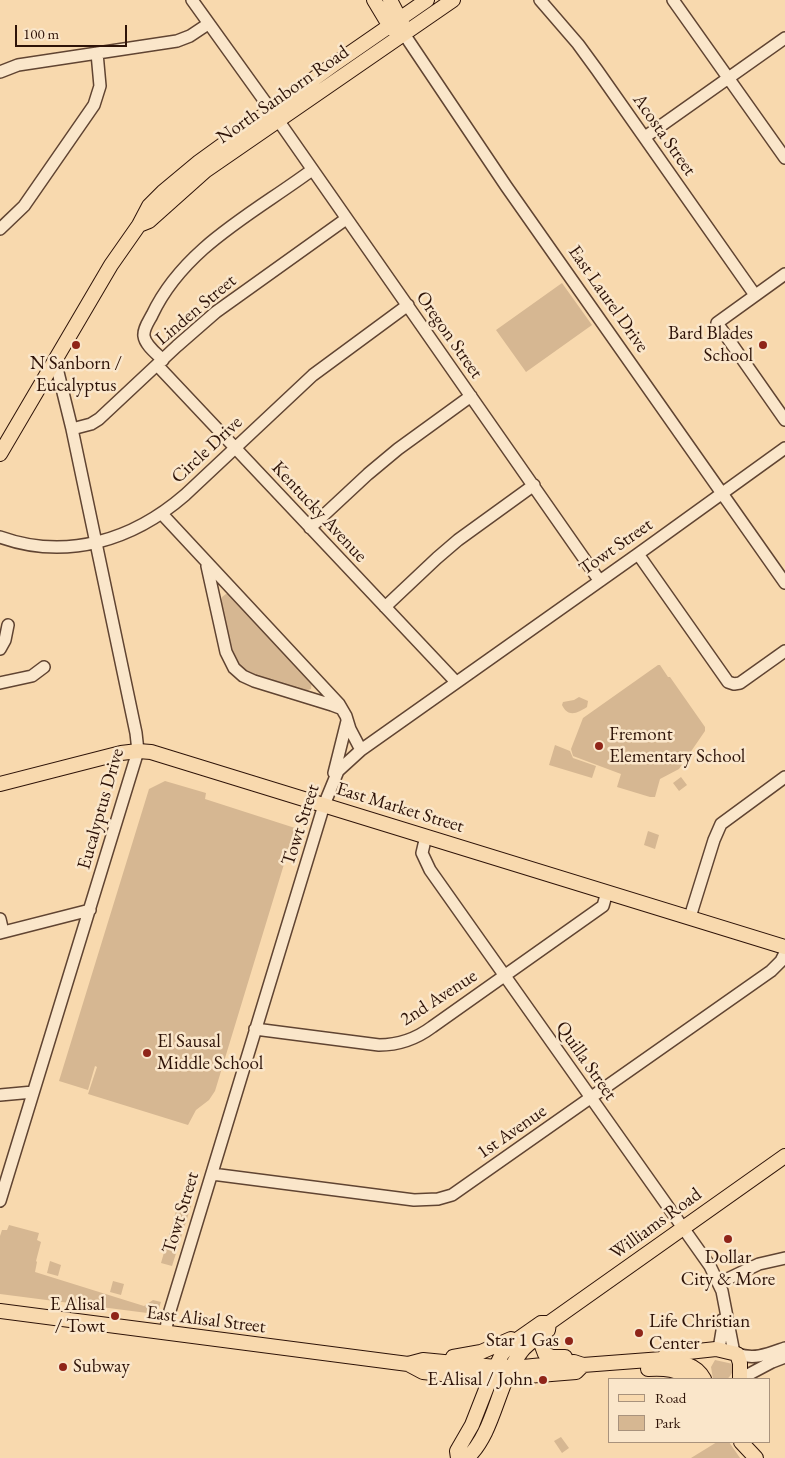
<!DOCTYPE html>
<style>
body{margin:0}
#map{position:relative;width:785px;height:1458px;overflow:hidden;background:#f8d9ae;font-family:"EB Garamond",serif}
canvas{display:block}
.legend{position:absolute;left:608px;top:1378px;width:162px;height:65px;box-sizing:border-box;background:#fae6ca;border:1px solid #a8927c;margin:0;padding:6px 9px;list-style:none;font-size:15px;color:#2e1308}
.legend li{display:flex;align-items:center;gap:10px;height:25px}
.legend b{width:25px;border:1px solid #a8927c}
.scale{position:absolute;left:15px;top:25px;width:112px;height:22px;box-sizing:border-box;border:2px solid #2e1308;border-top:0;padding-left:6px;font-size:15px;line-height:18px;white-space:nowrap;color:#2e1308;-webkit-text-stroke:4px #fae6ca;paint-order:stroke}
</style>
<div id="map">
<canvas width="785" height="1458"></canvas>
<ul class="legend">
<li><b style="height:6px;background:#f8d9ae"></b>Road</li>
<li><b style="height:14px;background:#d6b792"></b>Park</li>
</ul>
<div class="scale">100 m</div>
</div>
<script>
const ctx = document.querySelector('canvas').getContext('2d');
ctx.lineJoin = 'round';
function paint(path, color) { ctx.fillStyle = color; ctx.fill(path, 'evenodd'); }
function strokePath(path, color, width, dash) { ctx.strokeStyle = color; ctx.lineWidth = width; ctx.lineCap = dash ? 'butt' : 'round'; ctx.setLineDash(dash || []); ctx.stroke(path); }
function label(font, color, halo, rows, align = 'center') {
  ctx.font = font + ' "EB Garamond",serif'; ctx.lineWidth = 5; ctx.setLineDash([]); ctx.textBaseline = 'middle'; ctx.strokeStyle = halo; ctx.fillStyle = color; for (const [text, x, y, turn = 0] of rows) {
    ctx.save(); ctx.translate(x, y); ctx.rotate((+turn || 0) * Math.PI / 180); ctx.textAlign = isNaN(turn) ? turn : align; if (halo) ctx.strokeText(text, 0, 0); ctx.fillText(text, 0, 0); ctx.restore();
  }
}
paint(new Path2D(`
 M562,283L592,325L526,372L496,330Z
 M226,594H230L312,681L311,689L304,691C284,685 245,679 235,659C226,643 225,620 221,602L222,597Z
 M658,665H660L668,677H670L705,727V731L679,769L660,779L655,797H650L617,787L621,774L573,756L571,749L583,718Z
 M579,697L588,701L587,707C578,713 568,718 562,705L563,702L574,700Z
 M555,745L570,751L573,758L596,766L592,778L549,765Z
 M681,777L687,785L679,791L673,783Z
 M165,781L206,793L205,799L295,828L215,1091L209,1100L196,1110L188,1125L88,1094L97,1067L95,1066L88,1090L59,1081L149,789Z
 M648,831L659,835L655,849L644,845Z
 M182,1203L191,1206L172,1266L161,1263L176,1211L180,1212Z
 M9,1225L39,1233L37,1240L41,1242L36,1261L37,1262L35,1272L144,1306L153,1300L161,1302L158,1311L155,1314L0,1294V1236L2,1230H7Z
 M50,1261L61,1265L58,1276L47,1273Z
 M113,1281L124,1284L121,1295L110,1292Z
 M715,1360L733,1364C734,1370 732,1375 727,1379H713L711,1367Z
 M561,1437L569,1448L562,1453L554,1441Z
 M717,1442H729L740,1458H691Z`), '#d6b792');
const minor = new Path2D(`
 M192,0L271,110L599,580
 M540,0L578,44L597,70L755,295
 M673,0L785,158
 M404,34L506,186L785,583
 M0,72L18,65L177,41L190,36L208,24
 M645,137L785,38
 M0,229L24,206L94,105L100,86L97,53
 M785,274L717,323L785,420
 M163,360C157,354 145,345 144,336C143,329 149,321 152,315C184,247 254,213 312,170
 M157,365L456,682
 M72,429L91,424L99,419L177,346L216,312L346,219
 M162,514L339,704L346,716L350,729L361,750
 M310,528L368,474L398,449L471,396
 M0,537C67,561 133,540 185,495L313,375L408,305
 M638,554L728,682L734,684L740,683L785,651
 M207,566L226,652L234,668L243,676L254,681L332,705L340,708
 M385,607L437,558L458,540L534,485
 M0,649L5,640L8,625
 M0,683L32,676L44,667
 M334,773L347,721
 M426,836L422,853L430,870L710,1266L722,1291L734,1353
 M690,917L714,840L721,824L785,777
 M0,919L3,932
 M0,933L90,910
 M255,1029L379,1045C399,1045 416,1039 432,1027L603,906L607,892
 M0,1095L33,1092
 M212,1174L414,1200L438,1199L452,1195L771,971L781,961L785,953
 M0,1201L138,751L136,733L72,429L55,360
 M719,1283L759,1264L785,1258
 M165,1333L169,1314L324,805L338,771L361,750L638,554L785,448
 M719,1349L722,1331V1320
 M737,1354C755,1360 768,1354 785,1348
 M740,1379L772,1362L785,1357`);
const major = new Path2D(`
 M374,0L389,25L394,30
 M390,0L403,25
 M139,225L149,221L205,171L453,0
 M0,454L111,265L139,225L149,206L163,192L199,162L333,65L427,0
 M0,784L121,753L138,751L151,752L785,947
 M0,1311L408,1364L423,1360L496,1367H523L574,1362L583,1365L662,1359L667,1354H670L716,1349L737,1354L740,1363V1379
 M543,1334L542,1346L545,1354L552,1357H565
 M453,1357L481,1352L511,1339
 M666,1363C682,1362 696,1364 704,1379
 M408,1364L423,1372L490,1379L576,1372L583,1365
 M648,1369C665,1368 677,1369 691,1379
 M741,1442L756,1458
 M458,1458L457,1451L472,1425L490,1379L502,1354L511,1344L541,1323H549L785,1156
 M467,1458C495,1432 497,1383 521,1352C528,1342 539,1337 548,1330L549,1323`);
strokePath(minor, '#604432', 14);
strokePath(major, '#2e1308', 16);
strokePath(minor, '#fae6ca', 11);
strokePath(major, '#f8d9ae', 14);
for (const [x, y, r, color] of [
 [76,345,5,"#8f2418"],
 [763,345,5,"#8f2418"],
 [599,746,5,"#8f2418"],
 [147,1053,5,"#8f2418"],
 [728,1239,5,"#8f2418"],
 [115,1316,5,"#8f2418"],
 [639,1333,5,"#8f2418"],
 [569,1341,5,"#8f2418"],
 [63,1367,5,"#8f2418"],
 [543,1380,5,"#8f2418"]
]) { const dot = new Path2D(); dot.arc(x, y, r, 0, 2 * Math.PI); ctx.fillStyle = color; ctx.fill(dot); strokePath(dot, '#fae6ca', 2); }
label('19px', '#2e1308', '#fae6ca', [
 ["North Sanborn Road",283,95,-35],
 ["Acosta Street",664,135,55],
 ["East Laurel Drive",608,299,55],
 ["Linden Street",196,310,-40],
 ["Oregon Street",449,335,55],
 ["Circle Drive",207,450,-43],
 ["Kentucky Avenue",319,512,47],
 ["Towt Street",616,547,-35],
 ["East Market Street",400,808,17],
 ["Eucalyptus Drive",101,809,-74],
 ["Towt Street",301,825,-72],
 ["2nd Avenue",439,998,-33],
 ["Quilla Street",586,1061,55],
 ["1st Avenue",512,1132,-35],
 ["Towt Street",181,1213,-73],
 ["Williams Road",656,1224,-36],
 ["East Alisal Street",206,1320,7]
]);
label('19px', '#2e1308', '#fae6ca', [
 ["Bard Blades",753,334],
 ["School",753,356],
 ["N Sanborn /",76,364,"center"],
 ["Eucalyptus",76,386,"center"],
 ["Fremont",609,735,"left"],
 ["Elementary School",609,757,"left"],
 ["El Sausal",157,1042,"left"],
 ["Middle School",157,1064,"left"],
 ["Dollar",728,1258,"center"],
 ["City & More",728,1280,"center"],
 ["E Alisal",105,1305],
 ["/ Towt",105,1327],
 ["Life Christian",649,1322,"left"],
 ["Center",649,1344,"left"],
 ["Star 1 Gas",559,1341],
 ["Subway",73,1367,"left"],
 ["E Alisal / John",533,1380]
], 'right');
</script>
